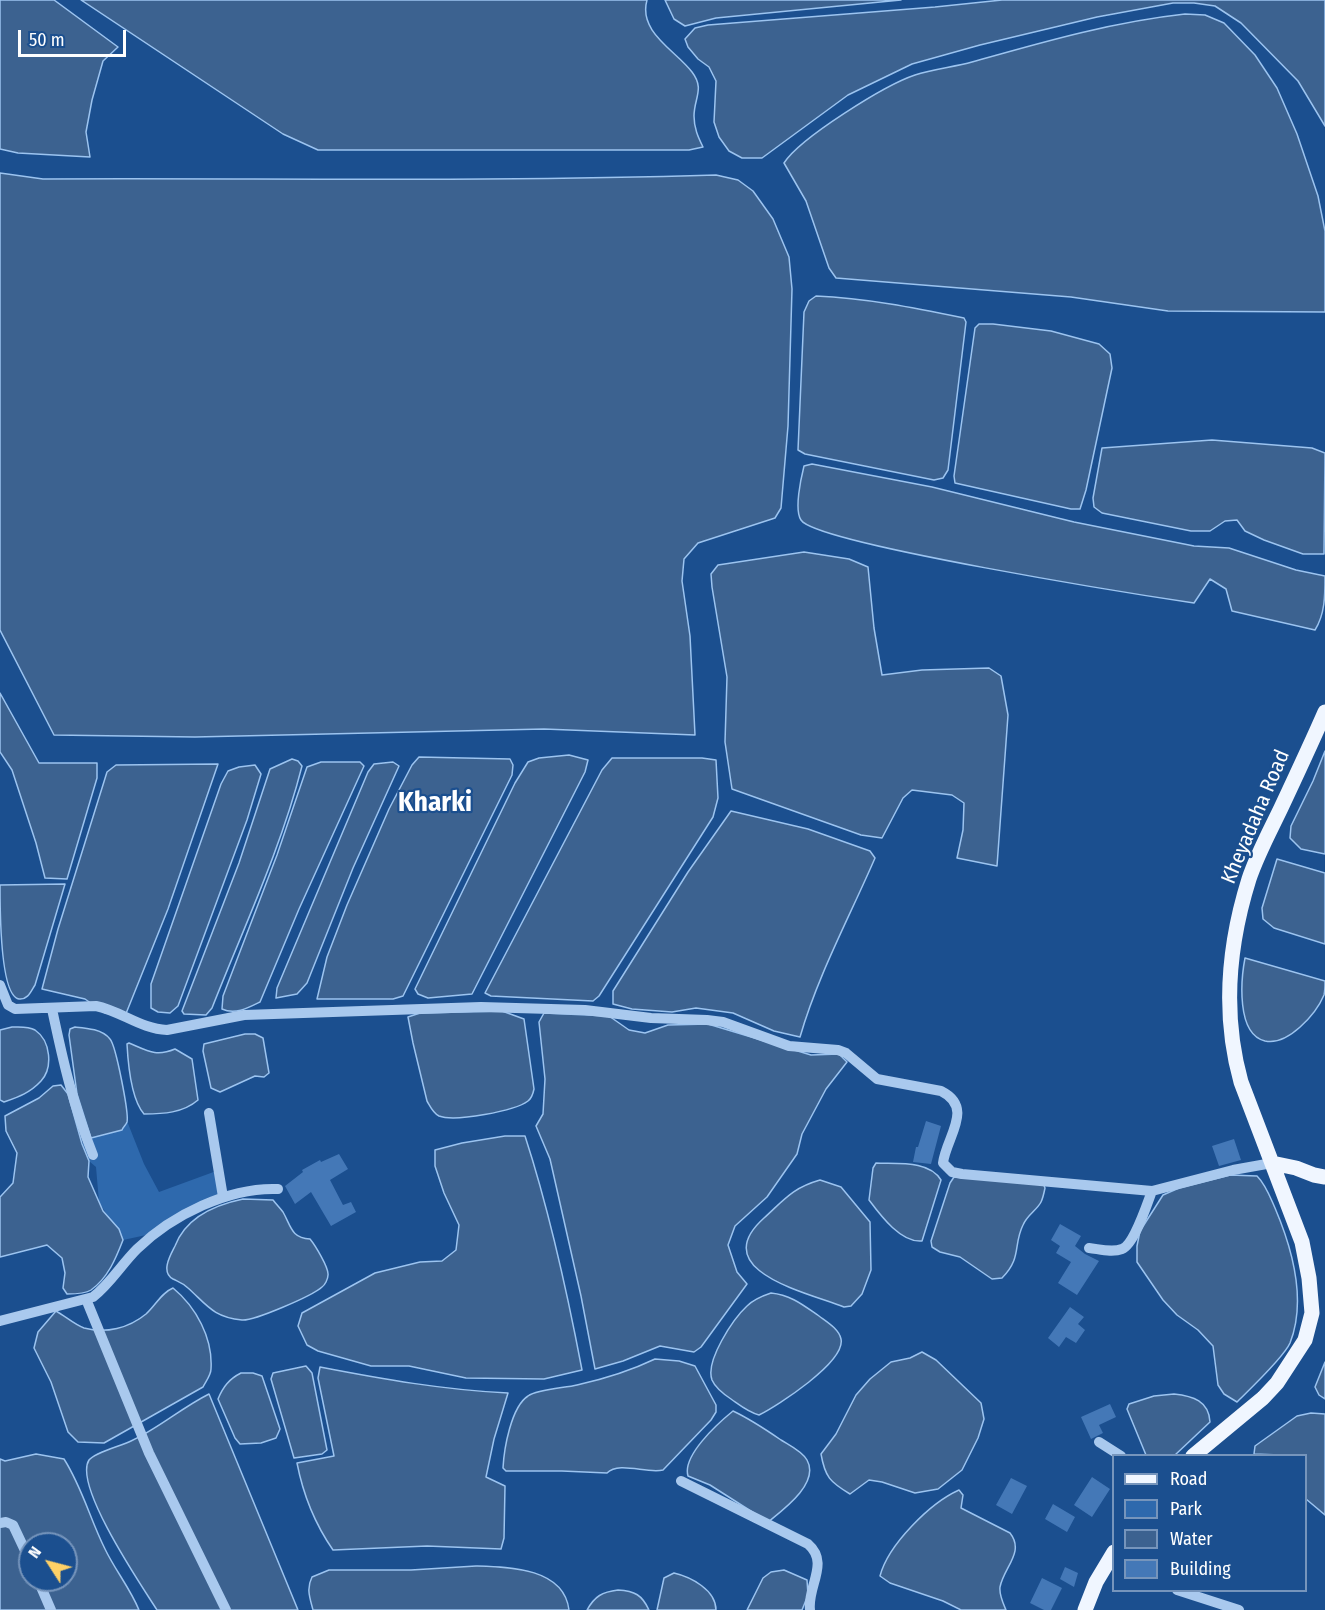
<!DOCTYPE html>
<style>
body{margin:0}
#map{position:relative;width:1325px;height:1610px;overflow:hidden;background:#1b4f8f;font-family:"Fira Sans Condensed",sans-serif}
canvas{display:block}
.legend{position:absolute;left:1112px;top:1454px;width:195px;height:138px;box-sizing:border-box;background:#1b4f8f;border:2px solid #7695bc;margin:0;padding:8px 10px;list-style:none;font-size:18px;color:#fff}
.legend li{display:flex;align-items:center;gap:12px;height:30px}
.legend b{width:30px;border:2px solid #7695bc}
.north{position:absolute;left:18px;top:1532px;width:60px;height:60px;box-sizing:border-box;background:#1b4f8f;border:2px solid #7695bc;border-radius:50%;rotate:306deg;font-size:16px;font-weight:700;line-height:24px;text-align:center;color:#fff}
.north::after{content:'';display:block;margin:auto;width:21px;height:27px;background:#ffd166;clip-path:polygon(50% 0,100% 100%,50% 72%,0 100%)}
.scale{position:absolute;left:18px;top:30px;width:108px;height:27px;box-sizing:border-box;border:3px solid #fff;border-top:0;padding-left:8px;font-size:18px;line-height:21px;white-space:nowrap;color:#fff;-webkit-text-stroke:4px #1b4f8f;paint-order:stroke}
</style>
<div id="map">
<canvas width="1325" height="1610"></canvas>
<ul class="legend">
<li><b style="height:8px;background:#f0f6ff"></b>Road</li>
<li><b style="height:16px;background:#2e69ad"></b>Park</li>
<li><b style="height:16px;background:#3c6290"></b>Water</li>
<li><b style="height:16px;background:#4478b7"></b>Building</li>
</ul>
<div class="north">N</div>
<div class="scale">50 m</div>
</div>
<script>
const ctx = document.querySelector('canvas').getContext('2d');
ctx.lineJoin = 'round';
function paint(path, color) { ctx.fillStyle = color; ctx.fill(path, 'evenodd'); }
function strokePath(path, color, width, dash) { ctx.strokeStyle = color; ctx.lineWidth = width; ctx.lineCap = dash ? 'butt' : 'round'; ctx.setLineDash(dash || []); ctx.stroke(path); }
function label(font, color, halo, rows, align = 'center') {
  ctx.font = font + ' "Fira Sans Condensed",sans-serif'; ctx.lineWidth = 4.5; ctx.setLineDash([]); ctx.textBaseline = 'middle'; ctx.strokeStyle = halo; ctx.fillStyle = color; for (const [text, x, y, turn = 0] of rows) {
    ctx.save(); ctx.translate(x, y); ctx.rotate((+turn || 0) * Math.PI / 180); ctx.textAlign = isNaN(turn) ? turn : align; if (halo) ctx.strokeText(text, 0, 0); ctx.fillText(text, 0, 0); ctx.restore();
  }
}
paint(new Path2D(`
 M127,1121L144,1164L159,1192L219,1170L223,1197L151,1234L123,1240L99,1202L96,1167L89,1161L82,1144L91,1138L122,1130Z`), '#2e69ad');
const water = new Path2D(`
 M0,0H54L118,47L103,61L92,100L86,132L90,157L18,153L0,149Z
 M81,0H647C638,32 675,50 692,72C705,89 694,98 694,116C694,128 698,137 703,147L689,150H318L283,134Z
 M665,0H901L716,18L685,26L674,19Z
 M1002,0H1325V126L1298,81L1241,23L1215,6L1194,3H1173L1097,17L980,45L912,64L848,95L762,158H742L729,151L719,137L714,122L716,81L709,67L698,59L688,47L685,39L695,28L708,25L935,7Z
 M1185,14L1205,15L1224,23L1255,55L1277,88L1297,134L1318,196L1325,231V312L1168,311L1071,297L836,278L829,268L806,201L784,163C800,138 885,85 915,75C933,69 954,67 972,62C1043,42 1112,22 1185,14Z
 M0,173L43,179C267,178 492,182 716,175L738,180L753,191L773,219L789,257L792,289L788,426L781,508L775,518L698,543L684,559L682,581L690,636L695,735L544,729L195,737L54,735L0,630Z
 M816,296C866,298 915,308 964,318L966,322L948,470L943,478L934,480L805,454L798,450L804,312L809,301Z
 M979,324H993L1051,331L1099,344L1110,354L1112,368L1086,490L1080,509H1071L955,483L954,476L975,328Z
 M1212,440L1312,448L1325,453L1324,554H1303L1264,540L1245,531L1237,520L1225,521L1210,531H1191L1102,513L1094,507L1093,498L1102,448Z
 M812,464L932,487L1074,522L1194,546L1229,548L1296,570L1325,576C1325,596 1325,614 1315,630L1232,611L1226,589L1210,579L1194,603C1147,596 816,544 801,520C794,510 801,478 804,466Z
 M804,552L849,559L868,567L874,628L882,675L922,670L989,668L1001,676L1008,715L997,866L957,858L963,830L964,803L952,795L912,790L903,798L882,838L861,835L732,789L725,742L727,677L712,587L711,574L718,565Z
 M0,693L39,763H97V778L67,879L45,878L36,843L12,770L0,752Z
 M1325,751V854L1301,849L1290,838L1291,826L1313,781Z
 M569,755L588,760L585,772L472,994L428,998L418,994L415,989L515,783L528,762L539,758Z
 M419,757L510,759L513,765L512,775L403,996L393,999H317L327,957L347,905L389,809L412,765Z
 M612,758H702L716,760L718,798L713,817L599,996L593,1001L491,996L485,993L602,770Z
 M292,759L298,761L302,766C281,849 243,929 212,1008L206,1015L184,1014L182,1011L239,863L270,769Z
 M321,762H360L364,766L299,909L260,1002C248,1008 235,1015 222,1009L223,996L277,855L307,767Z
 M393,762L399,766L353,868L307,983L297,994L276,998L277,988L368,772L374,764Z
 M218,764L168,909L125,1016L105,1013L85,999L42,989L58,929L107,772L116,765Z
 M255,765L261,774L247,820L178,1006L170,1013L158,1012L151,1008V984L221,784L228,771L239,767Z
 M731,811L808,829L870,851L875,858C849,918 818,975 800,1037L774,1031L733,1013L696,1008L672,1012L632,1009L613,1004V991L688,872Z
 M1277,859L1325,873V944L1274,928L1263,919L1262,908Z
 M65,884L35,985C31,991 28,1000 19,999C0,996 0,906 0,885Z
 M1245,958L1325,981C1325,986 1325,991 1324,995C1316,1014 1288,1046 1265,1041C1236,1034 1241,979 1245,958Z
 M502,1011L524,1019L534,1089C533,1094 532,1098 528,1101C515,1111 455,1122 439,1116C433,1113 430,1106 427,1101L413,1043L408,1017L420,1013Z
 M544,1013L609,1016L629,1030L645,1033L668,1025L708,1024L811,1055L839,1054L847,1062L826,1089L802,1134L797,1154L767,1197L735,1226L728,1245L737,1272L747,1284L701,1347L694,1352L660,1346L623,1361L595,1369L581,1296L550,1159L536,1126L543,1114L545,1079L539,1022Z
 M12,1027C20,1027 28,1026 35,1030C51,1041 53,1068 41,1081C30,1093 18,1097 4,1102L0,1100V1030Z
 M75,1027C86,1028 102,1029 110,1039C116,1046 129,1113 127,1122C126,1125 123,1127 122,1130L91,1138L77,1094L69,1035L70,1029Z
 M245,1034H255L263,1038L269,1073L264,1077L255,1076L220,1092L211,1088L203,1051L204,1044Z
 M129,1043C148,1051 156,1057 175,1049L192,1059L198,1100C183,1113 163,1114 144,1114C131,1099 128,1063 127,1044Z
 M61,1085L68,1094L82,1144L89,1161L88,1177L103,1211L119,1229L123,1240C116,1258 108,1278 91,1290C85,1294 75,1294 67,1294L63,1288L65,1273L62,1258L47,1245L0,1257V1197L13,1183L17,1153L6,1131L5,1116L39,1098L53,1086Z
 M505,1136H525C550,1213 567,1291 582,1370L544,1379L466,1378L409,1366H371L318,1351L307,1345L298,1326L302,1313L375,1273L420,1262L442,1261L456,1250L459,1225L444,1193L435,1166V1150L462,1143Z
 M876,1163C897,1164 929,1160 941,1180L922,1241C901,1243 881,1216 869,1200L873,1168Z
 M1230,1175L1257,1176C1266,1185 1270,1197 1275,1208C1292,1248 1307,1300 1290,1343C1284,1357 1249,1390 1237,1402L1224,1394L1218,1385L1213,1346L1198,1330L1177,1315L1163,1300L1137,1262V1246L1140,1231L1163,1195L1179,1188Z
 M954,1177L1043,1183L1045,1188C1044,1193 1043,1198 1041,1202C1037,1210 1027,1215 1023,1225C1013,1245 1022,1258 1002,1278L992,1279L960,1257L940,1252L932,1247L931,1241L950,1183Z
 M820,1180L841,1187L870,1222L871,1270L862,1294L851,1306L844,1307C809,1293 705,1271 764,1218C784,1200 792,1188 820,1180Z
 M243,1199L273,1200C276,1204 280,1208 283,1212C291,1226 291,1238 310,1239C315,1245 329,1268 328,1275C328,1279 325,1285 322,1287C312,1296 254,1321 242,1320C213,1317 207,1305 188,1288C183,1283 179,1282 173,1279C160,1272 171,1254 175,1246C186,1217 214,1205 243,1199Z
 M173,1288C196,1307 213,1338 211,1369C211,1375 206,1381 203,1387L104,1443L78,1442L68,1432L51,1382L34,1348L38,1332L56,1311C65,1316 75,1325 84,1328C106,1334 129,1328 146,1314C156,1305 161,1293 173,1288Z
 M771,1293C791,1295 803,1305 819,1316C827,1322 839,1329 841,1339C846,1362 777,1406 759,1415C748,1412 741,1406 731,1399C725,1395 715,1387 712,1380C705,1361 733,1319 747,1306C753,1300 762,1296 771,1293Z
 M922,1352L936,1360L981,1403L984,1419L978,1438L962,1470L938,1489L915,1493L882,1482L869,1480L850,1494C830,1482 825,1477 821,1454L836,1434L856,1395L870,1379L891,1362L910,1358Z
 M655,1359L679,1361L695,1366L716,1405V1412L711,1420L663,1470C647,1474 619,1461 607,1473L562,1471H506L503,1468C504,1449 511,1407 528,1396C538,1389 565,1388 577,1385C604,1379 630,1371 655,1359Z
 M1325,1362V1399L1319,1395L1315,1387Z
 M306,1366L312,1373L327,1450L322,1454L294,1458L271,1379L273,1373Z
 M320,1367C382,1379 444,1390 508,1393L494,1439L486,1477L505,1486L504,1538L501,1549L427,1546L333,1550C315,1524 303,1494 297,1463L334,1456L318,1378Z
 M241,1373H253L262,1376L280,1429L276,1438L261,1443L240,1444L235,1438L218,1399C223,1387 229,1379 241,1373Z
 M209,1394L298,1610H157C141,1585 73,1485 89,1460C95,1452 121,1446 131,1441C158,1429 181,1408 209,1394Z
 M1174,1394C1193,1396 1209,1401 1210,1422L1175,1455H1146L1127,1409L1129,1404L1154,1396Z
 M733,1411C750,1419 765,1429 781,1440C789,1445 802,1451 807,1460C820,1483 783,1510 768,1522L710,1485L688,1476C682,1456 717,1424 733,1411Z
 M1311,1413L1325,1414V1515L1306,1499V1456L1254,1454L1255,1446L1297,1416Z
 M36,1454L64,1459C82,1487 90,1519 105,1549C115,1570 130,1588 139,1610H0V1459L5,1461ZM30,1544H66V1580H30Z
 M959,1490L963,1495L961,1508L1010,1533C1025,1552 1004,1567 1000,1587C999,1595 1003,1603 1006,1610H961L943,1601L890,1583L880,1576C888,1545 930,1503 959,1490Z
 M476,1566C510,1567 564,1568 569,1610H313C310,1598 306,1589 312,1577L329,1570H411Z
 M784,1570L807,1580L808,1595L802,1610H747L763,1578L771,1572Z
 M674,1573C691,1577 716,1590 716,1610H657L664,1578Z
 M618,1590C635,1591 642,1595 649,1610H587C595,1596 602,1592 618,1590Z`);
paint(water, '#3c6290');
strokePath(water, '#9cc4f0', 1.5);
paint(new Path2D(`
 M926,1121L941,1126L931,1164L913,1162L916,1147H918Z
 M1234,1139L1241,1160L1219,1166L1212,1146Z
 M339,1154L348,1169L330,1180L343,1205L351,1202L356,1212L331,1226L311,1192L295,1204L285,1186L303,1172L302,1170L320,1160L321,1162Z
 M1060,1224L1081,1236L1075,1246L1085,1254L1099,1261L1077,1295L1058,1283L1071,1262L1056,1253L1060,1246L1051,1240Z
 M1070,1307L1084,1317L1078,1324L1085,1330L1076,1343L1066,1337L1059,1347L1048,1338Z
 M1110,1404L1116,1417L1099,1425L1103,1433L1091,1439L1081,1417Z
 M1092,1477L1110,1489L1092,1517L1074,1505Z
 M1011,1478L1027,1486L1012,1514L996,1505Z
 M1053,1504L1075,1517L1067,1532L1045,1519Z
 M1065,1567L1078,1573L1074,1587L1060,1579Z
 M1042,1578L1062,1588L1051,1610H1044L1030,1603Z`), '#4478b7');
strokePath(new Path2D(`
 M0,985L8,1005L15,1009L96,1006C121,1011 141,1029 167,1030L244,1015L481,1007L585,1010L651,1018L707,1020L723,1022L789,1046L838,1050L846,1053L877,1079L941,1091C975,1108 946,1137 943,1163L952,1172L962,1174L1152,1191L1233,1170L1272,1163
 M52,1009C63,1061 73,1105 93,1155
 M209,1113L223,1197
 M1089,1248C1099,1249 1112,1253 1122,1249C1134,1245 1147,1204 1152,1191
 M86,1299L149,1453L226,1610
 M0,1321L93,1297C110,1284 121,1265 137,1249C172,1215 229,1187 278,1189
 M1099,1442L1121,1456
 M681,1481L808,1544C830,1563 807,1586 810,1610
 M0,1523L6,1522L13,1525L30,1561
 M38,1580L51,1610
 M1177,1590L1239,1610`), '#a9c9ee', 10);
strokePath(new Path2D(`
 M1272,1163L1296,1168L1314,1175L1325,1177
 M1193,1456L1263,1398L1277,1383L1305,1340L1312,1313L1309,1278L1302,1242L1241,1082C1222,1014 1228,946 1249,879C1257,855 1270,831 1281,808C1296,776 1311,744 1325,712
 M1085,1610L1096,1582L1114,1552`), '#f0f6ff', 15);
label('21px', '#fff', '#1b4f8f', [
 ["Kheyadaha Road",1256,817,-67]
]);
label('bold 27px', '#fff', '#1b4f8f', [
 ["Kharki",435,803]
]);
</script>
